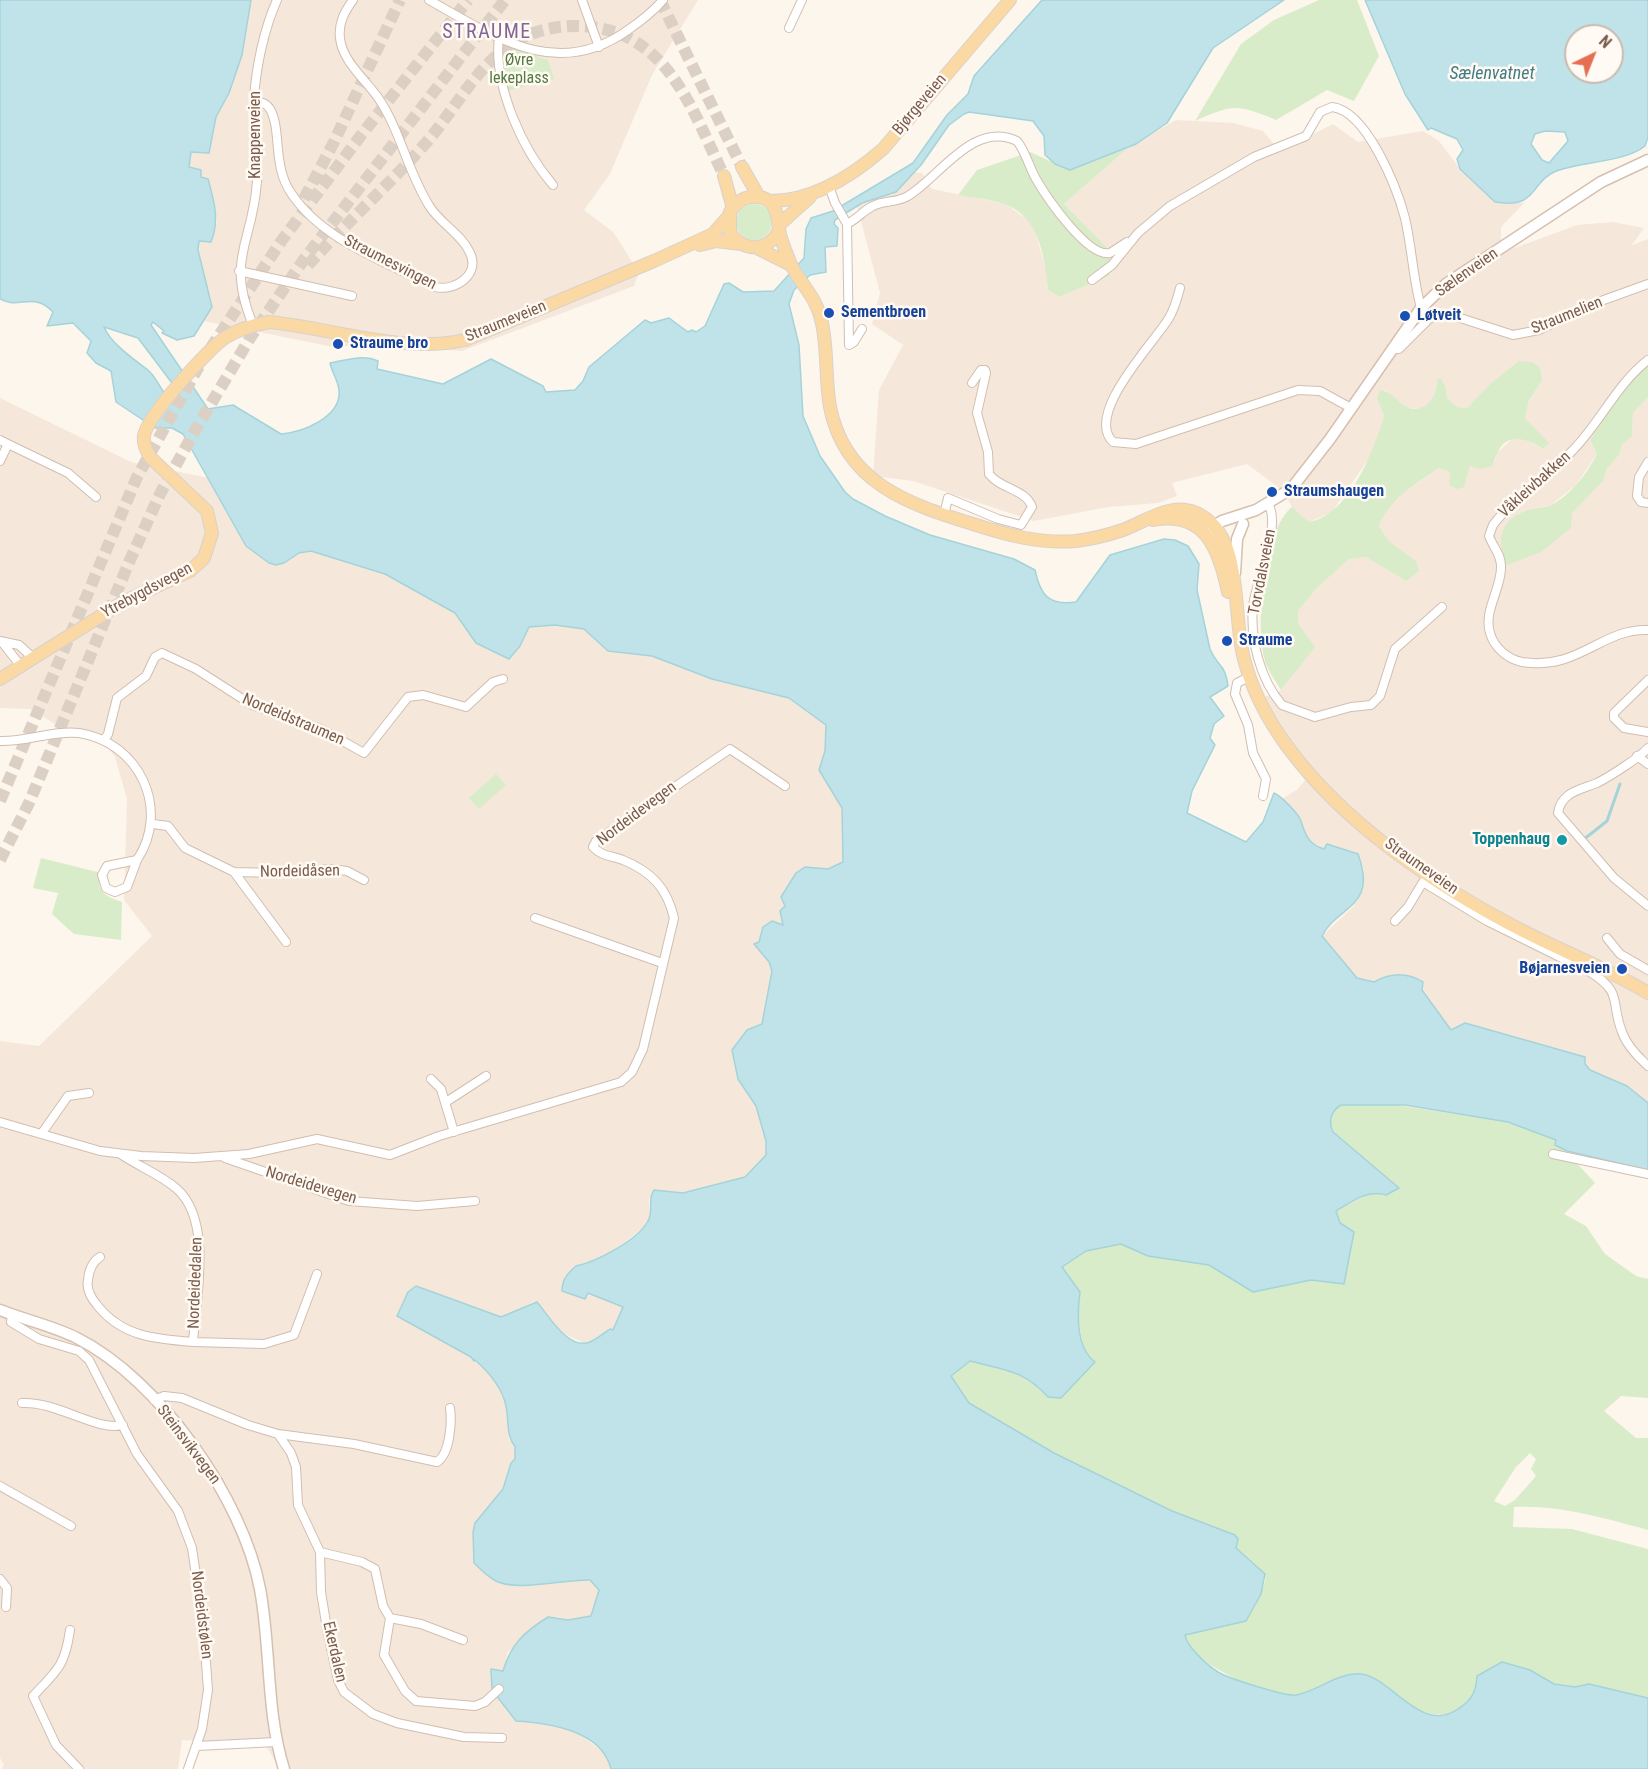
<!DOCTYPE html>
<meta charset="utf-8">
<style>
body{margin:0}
#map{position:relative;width:1648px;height:1769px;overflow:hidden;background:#fdf6ec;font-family:"Roboto Condensed",sans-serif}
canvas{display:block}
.north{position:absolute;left:1564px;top:24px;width:60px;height:60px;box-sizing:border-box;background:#fffaf3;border:2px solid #cabbb1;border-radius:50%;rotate:43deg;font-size:16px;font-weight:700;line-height:24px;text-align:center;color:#7a5c4d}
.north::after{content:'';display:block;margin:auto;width:21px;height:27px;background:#e76f51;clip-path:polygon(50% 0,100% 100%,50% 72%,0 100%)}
</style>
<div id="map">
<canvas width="1648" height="1769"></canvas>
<div class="north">N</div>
</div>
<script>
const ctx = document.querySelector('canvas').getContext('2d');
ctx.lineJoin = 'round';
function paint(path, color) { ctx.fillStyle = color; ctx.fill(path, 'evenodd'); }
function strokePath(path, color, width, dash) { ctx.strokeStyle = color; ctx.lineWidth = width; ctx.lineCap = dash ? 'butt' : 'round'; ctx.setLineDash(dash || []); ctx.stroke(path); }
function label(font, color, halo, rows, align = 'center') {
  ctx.font = font + ' "Roboto Condensed",sans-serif'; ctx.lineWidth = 5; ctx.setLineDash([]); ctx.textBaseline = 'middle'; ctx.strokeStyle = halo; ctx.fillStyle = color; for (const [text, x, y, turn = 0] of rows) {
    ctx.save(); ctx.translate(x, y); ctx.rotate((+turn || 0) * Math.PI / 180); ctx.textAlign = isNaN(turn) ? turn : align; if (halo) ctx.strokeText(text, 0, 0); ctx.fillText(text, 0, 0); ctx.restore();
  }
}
paint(new Path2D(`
 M251,0H698L652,75L610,174L584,210L613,232L619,241L639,273L634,286L462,351L370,344L334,347L204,321L212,303L200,264L199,241L211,242L217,222L215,208L201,177L189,167L191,152L209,153L216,117L229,93L242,55Z
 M1176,120L1233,123L1263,131L1280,151L1333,124L1358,142L1423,131L1439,141L1460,169L1495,202L1524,203L1501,227V253L1577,225L1613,222L1644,228L1632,245L1648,239V365L1590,440L1597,454L1575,486L1551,505L1529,510L1507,565L1522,558L1603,481L1607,469L1619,455L1622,445L1632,436L1633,413L1648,397V1103L1627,1086L1590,1070L1585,1064V1057L1459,1028L1451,1030L1421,987L1379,980L1368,982L1357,978L1322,936L1354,906L1359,896L1364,869L1358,854L1327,844L1325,849L1309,840L1303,833L1301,821L1282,799L1298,789L1308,776L1260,699L1281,690L1314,647L1298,623V611L1316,589L1349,559L1366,557L1406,581L1415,561L1389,541L1379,526L1384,512L1406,491L1439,468L1466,476L1470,464L1495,461L1497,453L1512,439L1522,438L1543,449L1548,443L1525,418L1529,400L1542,381L1488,386L1467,408L1457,407L1447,398L1446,387L1437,380L1435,393L1431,401L1420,409L1407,408L1385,390L1377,399L1384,416L1372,454L1332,512L1309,522L1292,507L1283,491L1247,464L1172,483L1177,496L1158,503L1108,507L1034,521L913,481L873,476L879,390L903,345L872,324L880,293L857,206L883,195H892L914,172L922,173L932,189L1006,204L1033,224L1046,269L1048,290L1059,297L1109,276V251L1064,204L1128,148Z
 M0,398L131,462L209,478L227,509L298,554L311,551L385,574L455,613L476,642L520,646L529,627L555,625L584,629L608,651L652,656L712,679L789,698L826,725L825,751L819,770L842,808L843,862L828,869L808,867L796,873L781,897L785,906L780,911L783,925L772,921L763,927L759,942L754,944L769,962L772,971L762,1024L747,1030L738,1079L756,1106L766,1141V1155L745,1177L683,1193L654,1190L649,1200L650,1220L644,1227L604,1258L581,1265L588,1293L624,1307L613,1331L610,1329L589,1343H585L562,1333L533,1302L510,1315L501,1317L416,1287L397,1315L471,1357L493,1375L506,1404L509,1440L515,1446V1459L511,1463L503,1489L536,1585L567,1579L590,1580L599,1590L591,1616L568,1620L558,1617L508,1652L503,1672L492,1669V1690L516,1721L547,1723L578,1733L608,1756L611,1769H280L265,1744L182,1740L178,1769H1L4,1765L0,1758V1041L39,1046L152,936L124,900L127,799L115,757L101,740L60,727L30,709L0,708Z`), '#f5e8da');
paint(new Path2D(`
 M1319,0H1357L1379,56L1354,101L1327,90L1276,120C1236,104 1234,104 1195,121L1241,44L1274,20Z
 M505,46L548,60L554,79L507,91L500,70V49Z
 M1128,148L1064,204L1110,251L1109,276L1059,297L1048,290C1045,257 1039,216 1004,204C990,199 973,198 958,195L977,170L1030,152L1070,170Z
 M736 222a18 18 0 1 1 36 0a18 18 0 1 1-36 0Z
 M1519,361L1532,362L1540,368L1542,381L1529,400L1525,418L1549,443L1543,449C1528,439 1506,431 1497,454C1494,459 1495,462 1491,467L1478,469L1470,465L1464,487L1457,489L1449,485L1450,472L1439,468C1416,484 1389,499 1379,526L1389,541L1416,561L1419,571L1406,581L1366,557L1349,559L1316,589L1298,611V623L1315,647L1281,690C1275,680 1266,668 1264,657C1256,623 1263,530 1292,507L1309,522C1350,514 1373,452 1384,416L1377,399L1380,390C1398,392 1405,419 1426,405C1435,398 1436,390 1437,380L1440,378L1446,387L1447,398L1457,407L1467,408L1488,386Z
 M1648,365V397L1633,413L1632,436L1622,445L1619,455L1607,469L1603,481L1572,513L1571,528L1541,552L1507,565C1496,539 1499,520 1528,510C1535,508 1544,508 1551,505C1570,496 1588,472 1597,454L1590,440C1609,414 1622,384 1648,365Z
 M496,774L506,785L479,809L469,798Z
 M41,858L101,873C94,891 107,897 122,902L121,940L74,934L52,914L58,893L33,888Z
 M1383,1103L1508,1122L1556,1140L1555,1145L1564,1149L1595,1183L1564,1214L1586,1226L1605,1254L1636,1276L1648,1279V1398L1621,1396L1604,1411L1636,1438H1648V1530C1603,1518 1561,1505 1514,1507L1513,1527L1572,1529L1648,1549V1698L1589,1684L1575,1687L1554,1684L1530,1670L1476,1679C1479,1688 1473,1697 1466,1704C1433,1733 1395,1695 1367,1675C1339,1672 1315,1697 1293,1696C1265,1694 1190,1665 1185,1635L1230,1625L1261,1594L1266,1578L1236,1548L1238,1539L1235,1535L1172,1511L1054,1453L969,1403L951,1376L970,1361C1004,1370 1024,1370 1048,1397L1094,1361L1087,1357C1080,1335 1076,1315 1080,1292L1062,1267L1085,1251L1121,1244L1148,1256L1209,1265L1253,1292L1311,1280L1344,1284L1340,1223L1336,1211L1368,1194L1398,1187L1333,1132C1328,1121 1331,1111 1341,1105ZM1530,1453L1536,1459L1531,1469L1536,1476L1515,1500L1505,1506L1494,1501L1516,1467Z`), '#d8ecc9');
const water = new Path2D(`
 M0,0H251L242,55L229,93L216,117L209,153L191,152L189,167L201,170V177L208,179C214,201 220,220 211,242L199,241L198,250L212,307L194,336L177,340L162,333L164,331L153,322L151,325L208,409L233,405L281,434C303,432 342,417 339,390C338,381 332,372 330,363C345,360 364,354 378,361L377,369L443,384L491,359L543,386L546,392L575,390L583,381L589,367L645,320L651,323L669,318L688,332L692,330L696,332L705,326L724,284L729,283L743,292L774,291L804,258L806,229L811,218L833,211L913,163L947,115L968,94L974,76L1042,0H1284L1213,48L1167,123L1136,144L1070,170L1055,164L1045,155L1044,136L1033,121L969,112L964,114L949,125L921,165L896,192L862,203L835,220L834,224L838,228L837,246L825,247L826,272L810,275L794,290L789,304L799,345L803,416L820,456L845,492L853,499L885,516L930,535L1014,559L1035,570C1040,594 1048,606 1076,602L1110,555L1164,539L1175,540L1188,546L1199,564L1197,590L1210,649C1218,668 1225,663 1228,686L1210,697L1224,716L1214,724L1210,738L1215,745L1192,791L1187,813L1246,842L1263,822L1274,793C1281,796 1298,813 1301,821C1305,834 1308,844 1324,849L1327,844L1358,854C1378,908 1338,905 1322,936L1357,978L1374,982C1390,973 1407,972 1423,982L1422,990L1451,1030L1465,1023L1585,1057V1064L1590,1070L1627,1086L1648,1103V1170L1567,1151L1555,1145L1556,1140L1508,1122L1405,1105H1341C1331,1111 1328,1121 1333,1132L1399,1188L1386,1195C1367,1189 1352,1202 1336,1211L1340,1223L1354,1232L1344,1284L1311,1280L1253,1292L1209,1265L1148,1256L1121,1244L1086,1251L1062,1267L1080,1292C1077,1314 1076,1348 1095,1362L1061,1398L1048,1397C1024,1370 1004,1370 970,1361L951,1376L969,1403L1054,1453L1172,1511L1235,1535L1238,1539L1236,1548L1265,1574L1261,1594L1246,1621L1185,1635C1187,1647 1207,1665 1218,1672C1227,1678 1287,1697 1296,1695C1318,1691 1338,1672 1361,1674C1391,1677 1421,1735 1458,1709C1472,1700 1476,1692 1477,1676L1502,1662L1530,1670L1554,1684L1575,1687L1589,1684L1648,1698V1769H611C602,1731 549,1723 516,1721L492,1690L491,1669L503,1671C511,1644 524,1632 548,1617L568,1620L591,1616L599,1590L590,1580C564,1579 518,1592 496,1581C488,1577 481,1570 474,1563L473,1532L475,1523L503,1489L511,1463L515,1459V1446C506,1437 509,1419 506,1406C502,1387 490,1373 475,1360L474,1361L471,1357L397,1316L408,1292L416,1286L501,1317L537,1302C547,1313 568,1351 590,1342C597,1339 604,1333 610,1329L613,1330L623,1307L588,1293L585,1299L562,1291C562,1279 568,1273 576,1266C596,1262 638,1240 648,1221C654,1211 647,1200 654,1190L683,1193L745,1177L766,1155V1141L756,1106L738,1079L732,1050L747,1030L762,1024L772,971L769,962L754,944L759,942L763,927L772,921L783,925L780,911L785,906L781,897L796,873L805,867L828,869L843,862L842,808L819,770L825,751L826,725L789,698L712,679L652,656L608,651L584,629L555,625L529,627L520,646L509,659L476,643L455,613L385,574L311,551L299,553L284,563L276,565L269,563L246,546L183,434L172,428H155L116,402L111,371L96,363L87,353L91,341L73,323L47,326L53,312C34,291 19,310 0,299ZM104,327L138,338L178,391L181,404C165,404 160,381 149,371C134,359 112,345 104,327Z
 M1365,0H1648V137L1645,146C1624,163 1580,161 1554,172C1530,183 1538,209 1495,202L1460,169L1457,159L1463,150L1457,139L1431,128L1428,130L1405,94ZM1576,36H1612V72H1576ZM1545,131L1565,132L1568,141L1549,163L1542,160L1531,144L1535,134Z`);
paint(water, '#bfe3e8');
strokePath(water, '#a5d3da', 1.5);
strokePath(new Path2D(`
 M1583,840L1607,821L1620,784`), '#a5d3da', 3);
strokePath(new Path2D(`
 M660,0L742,167
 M304,199L334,142L400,0
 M308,265C346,223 388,186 425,144C450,116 468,81 496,56C516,36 547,26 575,26C666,26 691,107 724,176
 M210,349L282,240L362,134L468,0
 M0,801L137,477L199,366
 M0,860L29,803L130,560L160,494L193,434L250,338L305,258L505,0`), '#dcd0c4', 12, [12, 6]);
const street = new Path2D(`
 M429,0C495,37 557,81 628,30C641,21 653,12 663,0
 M582,0L599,47
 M789,28L802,0
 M499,37C493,85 522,149 553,185
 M254,101C261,102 266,103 270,109C282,130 272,165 291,193C323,241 385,261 435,287C455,292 482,274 469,251C461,234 440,223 430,207C408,173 401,132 379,99C366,80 342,61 340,38C338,23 345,11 353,0
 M829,186L835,203L847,224L849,345L854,342L862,329
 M847,224C857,219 864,210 873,206C884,200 897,203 908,196C940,177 973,120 1017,141C1026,152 1029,167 1036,179C1047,198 1088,258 1110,253L1127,242
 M239,271L352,296
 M1092,280L1112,265L1138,233L1170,206L1254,157L1306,136L1320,112L1332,107C1367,111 1397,188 1405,218C1412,248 1413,279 1421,308
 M1180,288C1177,299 1175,308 1169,318C1154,343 1084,414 1113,442L1136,444L1298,390L1320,391L1351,408
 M253,325C225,257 253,244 257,181C259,154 253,126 254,99C256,67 264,29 277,0
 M1393,349H1399L1429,319L1439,314L1454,316L1513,335L1539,330L1601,301L1648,284
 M1648,360C1617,384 1601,421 1574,449C1550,475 1513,498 1493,525L1489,536C1493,547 1501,554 1501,566C1502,588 1483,611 1490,633C1494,647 1507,659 1522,662C1579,671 1602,628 1648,630
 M0,440L8,444L0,461
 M8,444L68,473L96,497
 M1648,462L1639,477L1637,496L1641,502L1648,503
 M1268,504C1282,525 1256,580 1253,606C1250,640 1260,679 1282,705L1315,717L1351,707L1371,705L1380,696L1395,649L1442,607
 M944,515L948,498L998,519L1021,525L1032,507C1026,489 1000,489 989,474L988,452L977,413L986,373L985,370H981L972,383
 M0,641L19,645L32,657
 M2,642L20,665
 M1249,677L1237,683L1235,694L1248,725L1253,753L1266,779L1263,796
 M1648,680L1614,713V718L1624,728L1648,732
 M104,740L108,734L117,698L146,676L155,657L162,653L196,669L252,705L321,729L364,753L408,697L423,695L466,707L493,682L503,679
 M0,741C26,742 54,730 79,733C139,742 171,809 137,860
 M1648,748C1639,758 1609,777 1597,783C1580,790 1561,792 1558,813L1614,878L1648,906
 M1637,756L1648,764
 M153,824L168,826L185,848L234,872L286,942
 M137,860L127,887L115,892L106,888L102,875L107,866Z
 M234,872L278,873L332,869L347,871L364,880
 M535,918L662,963
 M1395,921L1408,907L1423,882L1487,921L1590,972C1624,993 1610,1002 1622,1032C1627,1046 1638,1057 1648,1066
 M1607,938L1620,954L1648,970
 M431,1079L441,1089L454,1132
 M446,1102L486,1076
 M0,1122L100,1151L141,1156L194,1158L249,1154L317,1139L390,1155L439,1136L621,1082L632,1072L643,1049L674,918C667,888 652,872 623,860C612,856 601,856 593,847L596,841L730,749L785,786
 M42,1133L68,1096L89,1093
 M1553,1154L1648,1174
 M122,1155C140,1167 161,1175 177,1189C213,1221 196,1299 193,1342L264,1344L294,1335L317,1274
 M225,1158L349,1201L417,1206L475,1201
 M100,1257C92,1262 89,1270 88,1280C86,1290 91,1298 97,1305C122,1337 156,1339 193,1342
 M12,1315L11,1322L39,1339L79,1351L89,1360L137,1454L178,1511L192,1548L203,1622L208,1690L202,1729L188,1769
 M154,1400L164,1396L182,1398L248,1425L278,1434L291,1453L296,1467L298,1505L320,1552L321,1592L327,1629L338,1680L344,1692L373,1714L397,1723L464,1737L502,1738
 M22,1403C57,1401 97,1432 123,1425
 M278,1434L354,1444L437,1462C450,1454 452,1422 450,1408
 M0,1486L71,1526
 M320,1552L362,1562L375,1569L383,1606L390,1618L384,1655L405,1691L416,1701L475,1706L485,1702L499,1689
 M0,1579L7,1588L6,1607
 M390,1618L421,1624L463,1640
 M70,1630C65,1666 57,1671 33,1696L56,1745L79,1769
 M197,1746L276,1742`);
const secondary = new Path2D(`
 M1212,533L1214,526L1222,521L1256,510L1291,489L1330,439L1421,308L1446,284L1601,182L1648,160
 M1235,573L1237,539L1243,524
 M0,1310C25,1320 53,1326 77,1338C160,1380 243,1499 260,1589C271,1648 266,1712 284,1769`);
const primary = new Path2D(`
 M742,167L759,197
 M724,176L733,208
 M768,201C811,202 852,176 883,149L1010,0
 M780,224L810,197
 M779,230C769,252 742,253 730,232V212C736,204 742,197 752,197C774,195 778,213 779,229C780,239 786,252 790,262C799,284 816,294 822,323C828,351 825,379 830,407C845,483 908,504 973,524C1007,535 1039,544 1076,541C1092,539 1108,535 1123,530C1149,520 1174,499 1202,516C1244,540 1232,617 1244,659C1252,690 1268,720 1287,746C1344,824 1437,887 1523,931C1564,952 1608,969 1648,993
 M700,245L716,241L741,244
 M757,248L791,265
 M1153,520C1205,510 1219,549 1228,592
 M0,679L123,602L190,571L204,558L212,533L207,511L150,457C146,450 143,444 144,436C147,416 208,349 226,337C239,329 253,325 269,322C333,328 401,354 465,340L654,261L713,234L729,216`);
strokePath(street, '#d1beb0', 10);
strokePath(secondary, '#d6c0b0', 13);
strokePath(primary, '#dad1cd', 14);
strokePath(street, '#fff', 8);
strokePath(secondary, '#fff', 10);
strokePath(primary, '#fbd9a5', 12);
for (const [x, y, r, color] of [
 [829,313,6,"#1a4fb4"],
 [1405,316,6,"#1a4fb4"],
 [338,344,6,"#1a4fb4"],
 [1272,492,6,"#1a4fb4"],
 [1227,641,6,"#1a4fb4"],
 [1562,840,6,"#0f9aa8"],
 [1622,969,6,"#1a4fb4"]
]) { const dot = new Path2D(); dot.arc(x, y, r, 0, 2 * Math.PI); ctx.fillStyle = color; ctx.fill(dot); strokePath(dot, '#fffaf3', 2); }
label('16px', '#537a41', '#fffaf3', [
 ["Øvre",519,61],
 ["lekeplass",519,79]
]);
label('16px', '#7a5c4d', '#fffaf3', [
 ["Bjørgeveien",920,105,-50],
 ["Knappenveien",256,135,-90],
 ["Straumesvingen",390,263,27],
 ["Sælenveien",1467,273,-35],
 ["Straumelien",1567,316,-22],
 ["Straumeveien",506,322,-22],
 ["Våkleivbakken",1535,485,-42],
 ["Torvdalsveien",1263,572,-79],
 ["Ytrebygdsvegen",147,591,-28],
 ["Nordeidstraumen",293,720,23],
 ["Nordeidevegen",637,814,-37],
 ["Straumeveien",1421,867,35],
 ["Nordeidåsen",300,872,-1],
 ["Nordeidevegen",311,1186,17],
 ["Nordeidedalen",196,1283,-88],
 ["Steinsvikvegen",188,1445,53],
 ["Nordeidstølen",201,1615,83],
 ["Ekerdalen",334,1652,77]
]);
label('bold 16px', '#164399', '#fffaf3', [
 ["Sementbroen",841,313],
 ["Løtveit",1417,316],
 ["Straume bro",350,344],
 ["Straumshaugen",1284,492],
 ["Straume",1239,641],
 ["Bøjarnesveien",1610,969,"right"]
], 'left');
label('bold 16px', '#0d838f', '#fffaf3', [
 ["Toppenhaug",1550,840]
], 'right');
label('italic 18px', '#437c86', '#fffaf3', [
 ["Sælenvatnet",1492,74]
]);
ctx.letterSpacing = '1.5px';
label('20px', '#846695', '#fffaf3', [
 ["STRAUME",487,33]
]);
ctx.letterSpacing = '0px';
</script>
